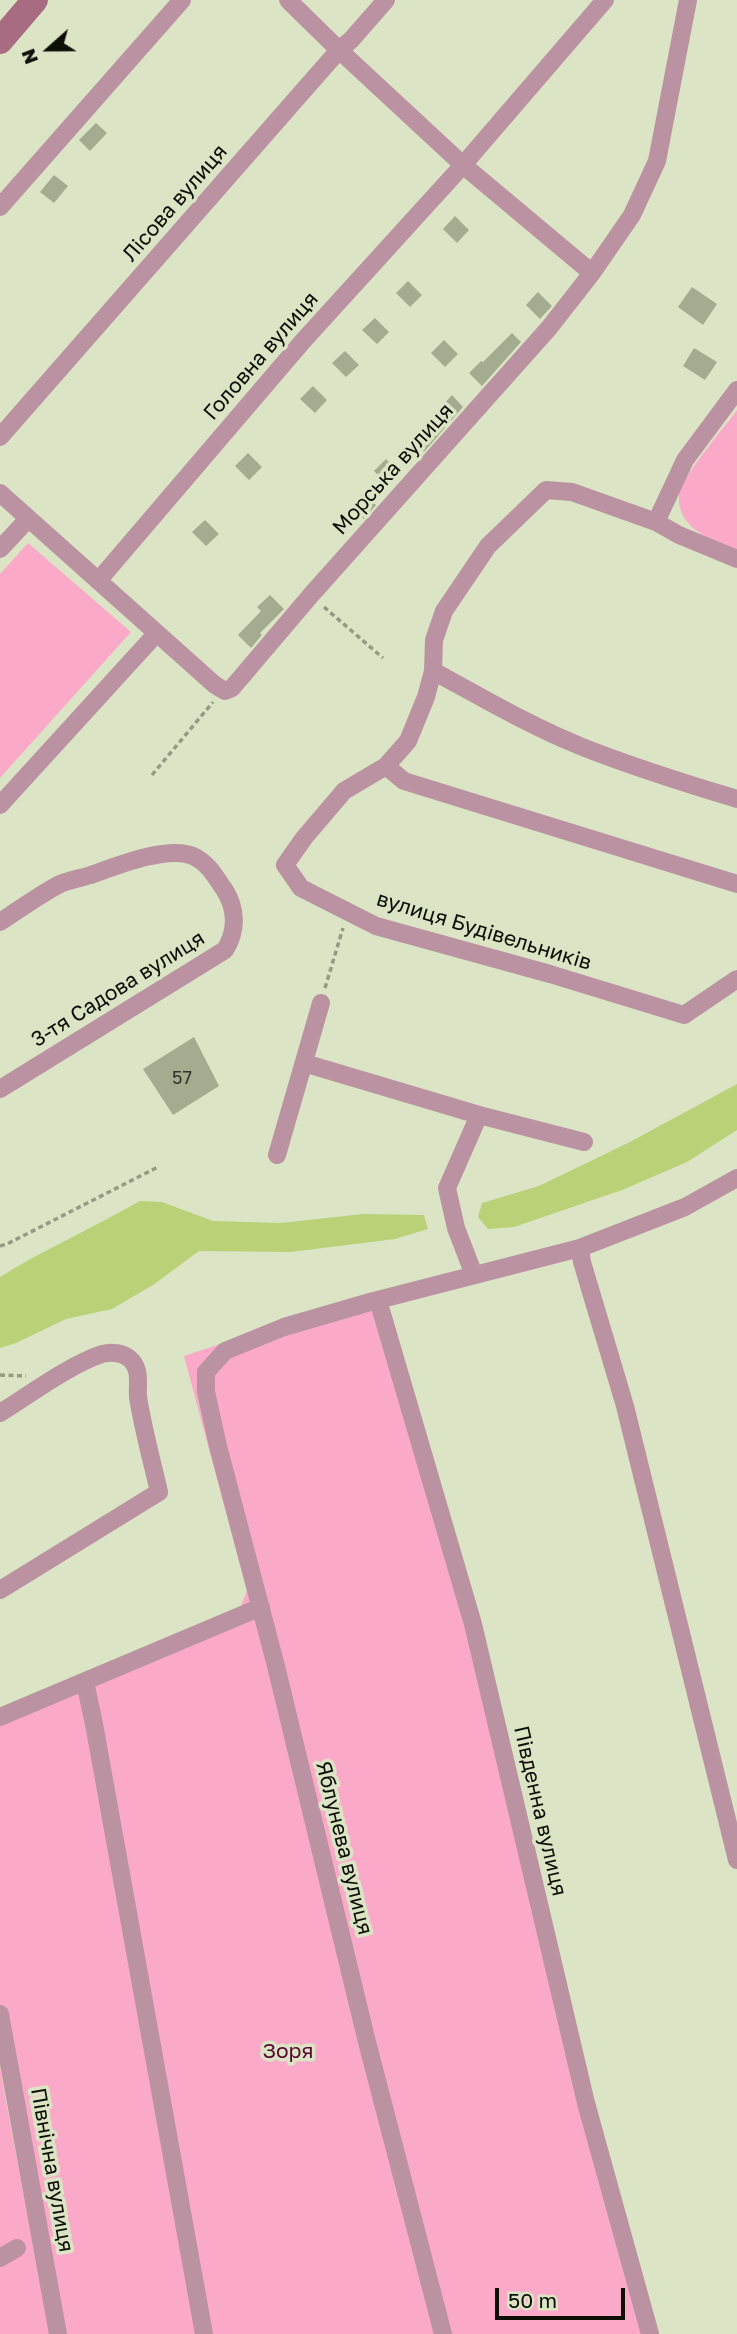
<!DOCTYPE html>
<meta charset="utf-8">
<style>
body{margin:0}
#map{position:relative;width:737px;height:2334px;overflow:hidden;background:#dbe4c5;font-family:"Golos Text",sans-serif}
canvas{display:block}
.north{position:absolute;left:14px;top:14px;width:70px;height:70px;-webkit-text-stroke:5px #dbe4c5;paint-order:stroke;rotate:249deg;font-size:19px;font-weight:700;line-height:28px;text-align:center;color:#0d0f06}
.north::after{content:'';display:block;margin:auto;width:24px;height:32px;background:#0d0f06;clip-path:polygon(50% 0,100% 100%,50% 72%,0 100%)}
.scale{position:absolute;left:495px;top:2288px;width:130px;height:32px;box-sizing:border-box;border:4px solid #0d0f06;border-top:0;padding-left:9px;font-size:21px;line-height:24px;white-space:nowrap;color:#0d0f06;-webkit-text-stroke:5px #dbe4c5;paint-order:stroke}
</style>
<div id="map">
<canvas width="737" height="2334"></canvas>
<div class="north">N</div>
<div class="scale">50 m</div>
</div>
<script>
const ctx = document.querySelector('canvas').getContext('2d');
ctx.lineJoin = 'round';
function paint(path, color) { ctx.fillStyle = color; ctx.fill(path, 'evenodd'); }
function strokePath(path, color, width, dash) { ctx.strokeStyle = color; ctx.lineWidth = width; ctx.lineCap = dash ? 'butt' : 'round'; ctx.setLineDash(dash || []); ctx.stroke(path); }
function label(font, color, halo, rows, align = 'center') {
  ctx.font = font + ' "Golos Text",sans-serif'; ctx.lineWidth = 7; ctx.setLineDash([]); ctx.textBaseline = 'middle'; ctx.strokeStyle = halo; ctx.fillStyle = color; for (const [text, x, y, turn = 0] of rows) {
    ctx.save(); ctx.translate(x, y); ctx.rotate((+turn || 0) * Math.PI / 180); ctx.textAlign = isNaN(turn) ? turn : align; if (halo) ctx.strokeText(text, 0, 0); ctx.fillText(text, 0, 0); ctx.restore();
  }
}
paint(new Path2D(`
 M737,410V551C722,543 701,537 690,525C682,517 678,506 679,495C682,476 724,428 737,410Z
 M28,543L131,632L0,778V574Z
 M382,1291L652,2334H53L0,2048V1712L239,1610L247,1591L184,1356Z
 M0,2067L5,2096L50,2334H0Z`), '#fba9c8');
paint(new Path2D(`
 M737,1084V1130L687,1162L622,1190L514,1227L488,1229L478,1217L482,1203L539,1186L630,1142Z
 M140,1201L162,1202L213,1221L281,1223L363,1214L424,1215L428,1229L395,1239L290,1252L199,1251L153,1285L112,1309L66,1319L16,1343L0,1348V1277C45,1249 93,1228 140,1201Z`), '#bad177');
paint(new Path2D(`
 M96,123L107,133L90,151L79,140Z
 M54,175L68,186L54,203L40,192Z
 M455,216L469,230L457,243L443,229Z
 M408,281L422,295L410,307L396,293Z
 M692,287L717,304L703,325L678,307Z
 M538,292L552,306L540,319L526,305Z
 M375,318L389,332L377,344L362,330Z
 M512,333L521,342L482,386L469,373L481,361L483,362Z
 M444,340L458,354L445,367L431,353Z
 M694,348L717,362L705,380L683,366Z
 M345,351L359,365L346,377L332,363Z
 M313,386L327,400L315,413L300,399Z
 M452,395L463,407L424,452L413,440L442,411L440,408Z
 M248,453L262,467L249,480L235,466Z
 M386,459L400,473L388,485L374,471Z
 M363,493L376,505L364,519L351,506Z
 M205,520L219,534L206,546L192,532Z
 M270,595L284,609L260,633L262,635L251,648L238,635L261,611L257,607Z
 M194,1037L219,1086L173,1115L143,1069Z`), '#a3ac8e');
strokePath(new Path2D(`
 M324,607L383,658
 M152,775L213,702
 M325,988L343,928
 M0,1246L7,1244L158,1167
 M0,1375L26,1376`), '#949b83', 3.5, [5, 3.5]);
strokePath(new Path2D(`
 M288,0L339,50L463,165L592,273
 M0,207L182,0
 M0,437L339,50L351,40L386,0
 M0,493L215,685L225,691L232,688L311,595L549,328L592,273L632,215L657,161L688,0
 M656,522L685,460L737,390
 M0,549L28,519
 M737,559L679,535L656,522L572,492L546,490L488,546L444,611L434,640L433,671L426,697L408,741L386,766L344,791L304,838L285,865L301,888L376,926L550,974L684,1015L737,979
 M98,581L303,341L463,165L605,0
 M433,671C481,697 530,726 580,746C632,767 684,783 737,799
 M386,766L404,781L737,884
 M0,805L156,634
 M0,922C20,909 39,895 60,884C69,880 81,878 91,875C116,866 170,844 195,857C209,864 216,878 224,889C237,909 237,931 225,950L0,1089
 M304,1063L479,1115L584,1142
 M277,1155L321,1003
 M580,1248L582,1262L625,1406L737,1860
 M474,1275L456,1228L447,1188L479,1115
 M378,1300L473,1624L586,2103L650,2334
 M0,1413C29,1395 71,1364 102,1354C112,1351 125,1353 132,1361C141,1372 137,1385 138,1397C143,1429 152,1461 159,1492L0,1590
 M85,1682L94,1724L204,2334
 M0,1717L261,1607
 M0,2014L58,2334
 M0,2258L17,2248
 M443,2334L367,2042L276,1666L218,1446L206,1392V1372L225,1351L284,1327L370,1302L580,1248L685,1207L737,1178`), '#bb92a1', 18);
strokePath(new Path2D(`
 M0,41L35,0`), '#a76c82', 26);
label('18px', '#323628', null, [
 ["57",182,1078]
]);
label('21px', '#0d0f06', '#dbe4c5', [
 ["Лісова вулиця",175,203,-49],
 ["Головна вулиця",261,356,-49],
 ["Морська вулиця",393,469,-48],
 ["вулиця Будівельників",484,931,17],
 ["3-тя Садова вулиця",118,989,-32],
 ["Південна вулиця",540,1811,77],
 ["Яблунева вулиця",344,1848,76],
 ["Північна вулиця",52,2170,80]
]);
label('21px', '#5a0833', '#dbe4c5', [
 ["Зоря",288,2051]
]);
</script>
